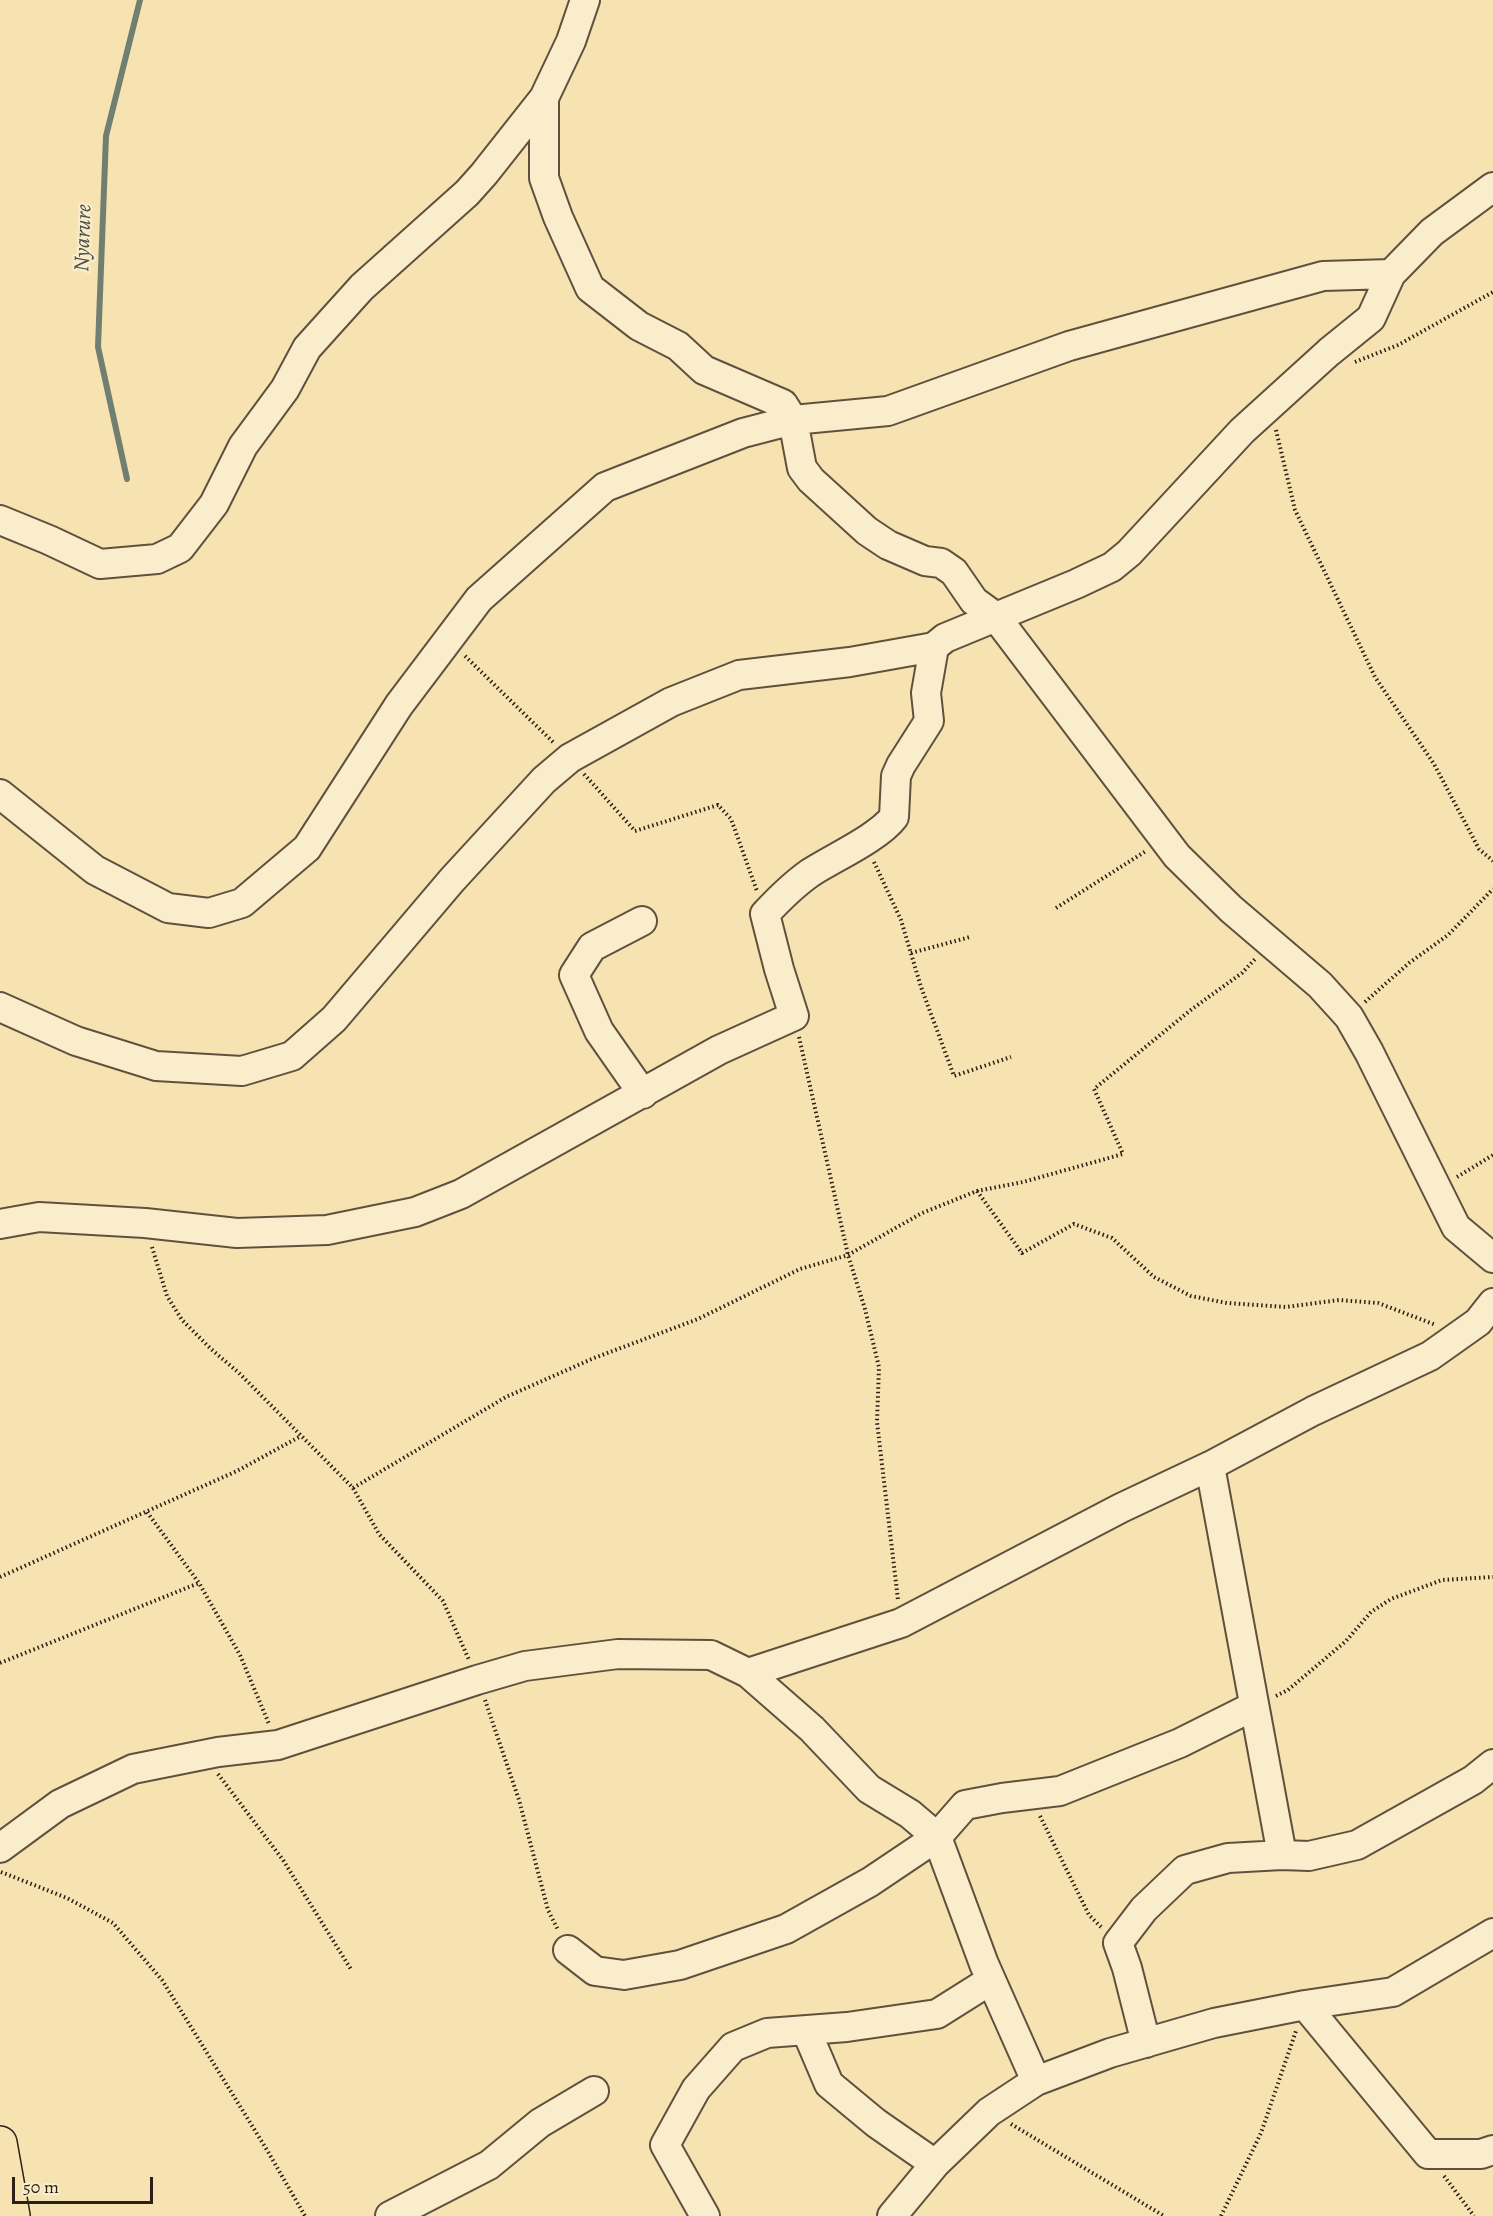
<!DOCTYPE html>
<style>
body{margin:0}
#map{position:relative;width:1493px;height:2216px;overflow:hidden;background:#f7e3b1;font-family:Alegreya,serif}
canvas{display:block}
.scale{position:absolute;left:12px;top:2177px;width:141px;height:27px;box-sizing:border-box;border:3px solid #2d2017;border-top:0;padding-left:8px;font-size:18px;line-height:21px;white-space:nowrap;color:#2d2017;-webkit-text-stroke:4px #faedcc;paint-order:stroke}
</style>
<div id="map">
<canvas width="1493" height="2216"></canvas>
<div class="scale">50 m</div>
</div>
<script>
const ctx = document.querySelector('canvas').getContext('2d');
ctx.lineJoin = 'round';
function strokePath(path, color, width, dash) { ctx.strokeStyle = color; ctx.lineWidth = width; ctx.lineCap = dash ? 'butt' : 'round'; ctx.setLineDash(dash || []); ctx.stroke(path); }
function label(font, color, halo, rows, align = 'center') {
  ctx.font = font + ' Alegreya,serif'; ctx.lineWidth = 4.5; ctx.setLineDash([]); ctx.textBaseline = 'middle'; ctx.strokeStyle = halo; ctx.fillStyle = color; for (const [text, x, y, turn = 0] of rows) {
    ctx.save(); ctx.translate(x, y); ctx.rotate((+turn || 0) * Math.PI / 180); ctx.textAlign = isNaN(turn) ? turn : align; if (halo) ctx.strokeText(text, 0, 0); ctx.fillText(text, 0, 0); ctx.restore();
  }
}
strokePath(new Path2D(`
 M127,479L98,347L106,136L140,0`), '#707f72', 6);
const minor = new Path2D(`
 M544,98V178L558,217L590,288L639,326L678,346L704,370L783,404L793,420L802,468L811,480L867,531L888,545L925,561L941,563L954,572L974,601L996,617L1177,856L1231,909L1320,985L1349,1017L1369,1052L1456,1227L1493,1258
 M0,520L49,540L100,564L157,559L180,548L214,504L243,446L285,389L307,348L362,287L467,193L484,174L544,98L571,41L585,0
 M0,794L95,870L168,908L209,913L242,903L307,848L399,705L479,599L605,487L743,433L793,420L888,411L1069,346L1323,276L1391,274
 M642,921L592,947L574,975L599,1031L643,1094
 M0,1007L76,1041L156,1066L242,1071L292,1056L334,1019L452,880L544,780L570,758L671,702L739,675L850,662L934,647
 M0,1224L39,1217L145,1223L237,1233L327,1230L415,1212L461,1194L719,1050L794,1016L779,969L765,914C779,899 793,885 810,873C833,858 878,838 894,817L896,776L901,765L929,721L926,693L934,647L945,638L1076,584L1112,567L1129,553L1242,431L1329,352L1371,318L1391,274L1432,232L1493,187
 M1210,1466L1282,1855L1309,1856L1357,1845L1473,1780L1493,1764
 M748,1673L812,1729L869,1789L910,1814L937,1837L984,1964L1036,2081
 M0,1848L60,1804L133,1769L218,1752L278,1745L477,1680L525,1666L618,1654L711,1655L748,1673L901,1623L1121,1508L1210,1466L1313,1411L1430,1356L1478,1322L1493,1303
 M568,1950L595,1971L624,1975L680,1965L786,1929L870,1882L937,1837L965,1805L1002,1798L1060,1791L1180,1743L1254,1706
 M1305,2005L1428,2154H1481L1493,2150
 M806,2030L829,2084L876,2123L935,2164
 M1146,2043L1127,1968L1118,1943L1144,1909L1185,1870L1228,1858L1282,1855
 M390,2216L489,2165L540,2123L594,2091
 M705,2216L665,2145L696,2089L733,2047L767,2033L847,2027L937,2014L991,1980
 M892,2216L935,2164L989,2112L1036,2081L1110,2053L1214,2023L1305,2005L1393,1992L1493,1933`);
const major = new Path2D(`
 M0,2143L13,2216`);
strokePath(minor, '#60513e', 32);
strokePath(major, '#2d2017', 36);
strokePath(new Path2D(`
 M1355,362L1398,345L1493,292
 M1276,430L1295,510L1375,677L1434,764L1479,849L1493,861
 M465,656L554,743
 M584,774L635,831L718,805L731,819L757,891
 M874,862L901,920L921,987L954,1076L1011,1057
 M1056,908L1146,851
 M911,953L970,937
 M1365,1002L1409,963L1448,935L1493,889
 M799,1037L848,1255L865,1309L879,1367L877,1422L898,1600
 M1457,1177L1493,1155
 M977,1191L1022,1253L1074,1224L1112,1238L1154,1277L1191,1296L1227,1303L1286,1307L1339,1300L1378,1303L1436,1325
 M152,1247L167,1296L182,1320L211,1349L239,1373L353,1488L379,1534L443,1601L469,1660
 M353,1488L506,1397L594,1358L698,1319L800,1269L848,1255L922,1213L977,1191L1023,1182L1123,1154L1094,1089L1192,1009L1242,973L1256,958
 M147,1512L199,1583L240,1655L269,1724
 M0,1577L237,1471L301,1436
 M0,1663L199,1583
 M1276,1696L1288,1690L1346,1641L1371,1612L1391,1599L1442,1580L1493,1577
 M485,1700L519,1800L548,1910L558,1930
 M218,1774L283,1860L352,1971
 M1040,1816L1089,1915L1101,1927
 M1,1872L67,1898L113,1923L162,1980L267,2150L305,2216
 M1011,2124L1164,2216
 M1444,2176L1474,2216
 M1221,2216L1261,2133L1296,2031`), '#2d2017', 4, [1.5, 3]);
strokePath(minor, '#faedcc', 28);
strokePath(major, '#f7e3b1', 33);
label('italic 22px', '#4f4f44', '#faedcc', [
 ["Nyarure",84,238,-88]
]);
</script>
